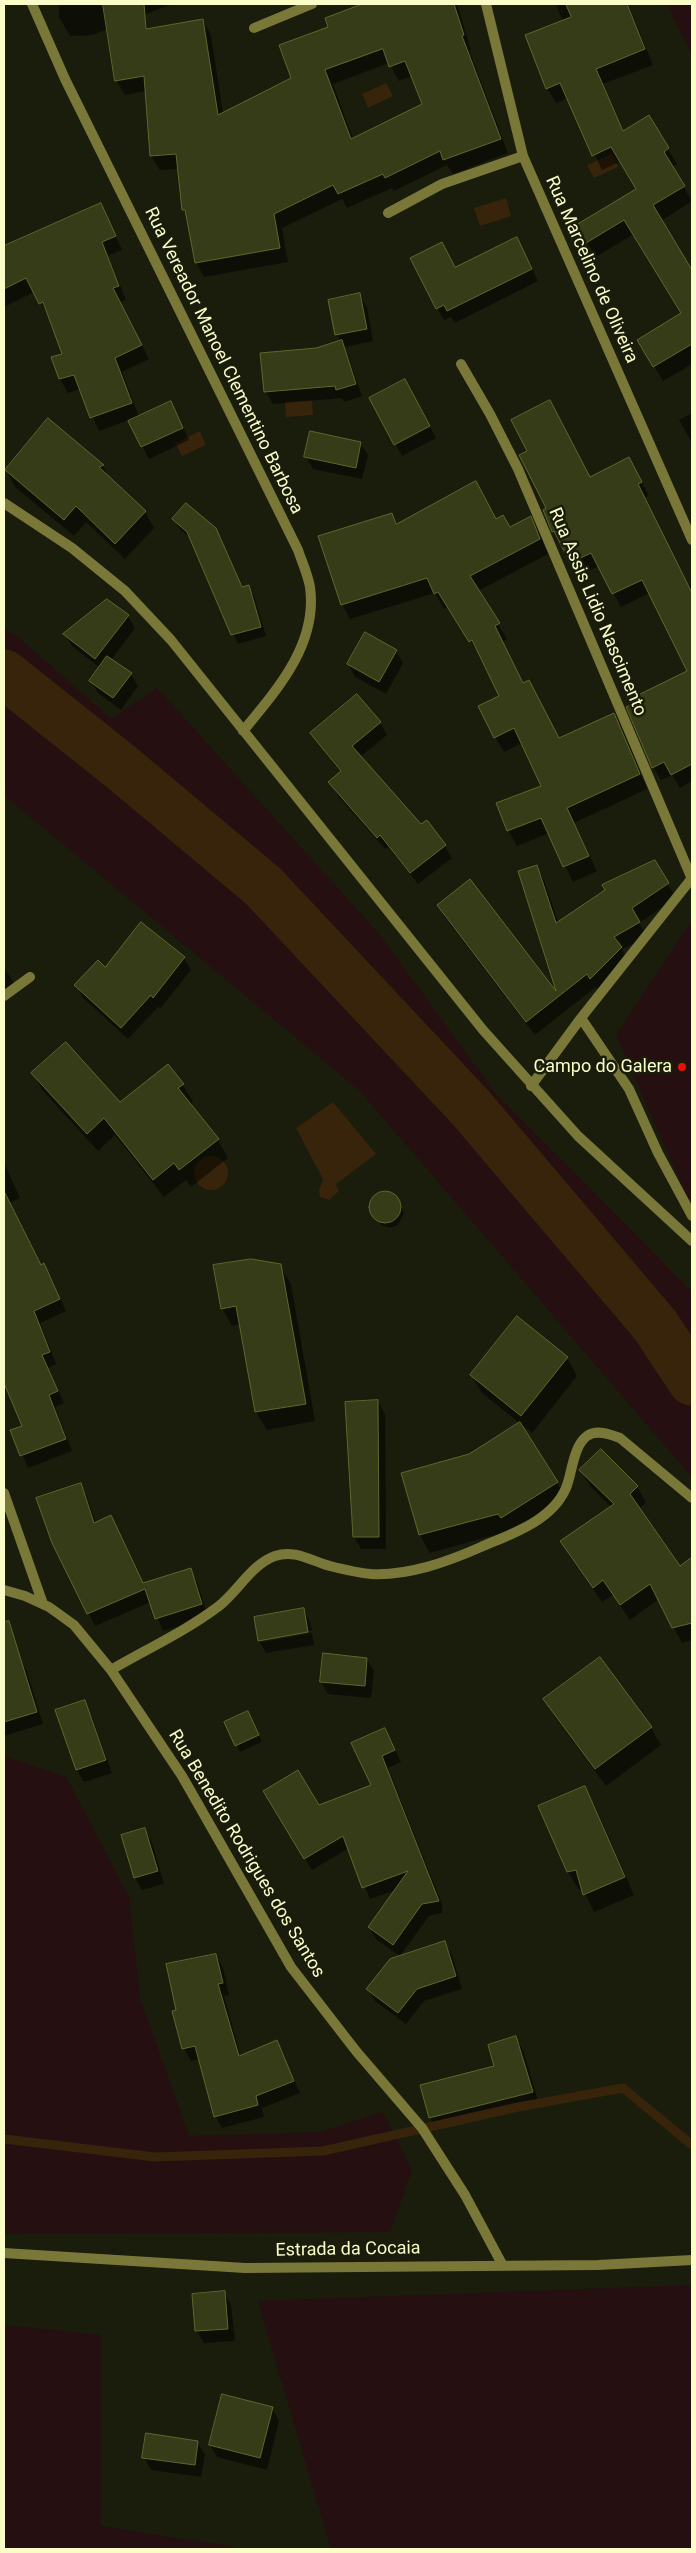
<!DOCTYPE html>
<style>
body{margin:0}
#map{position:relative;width:696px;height:2553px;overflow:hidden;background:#1a1c0c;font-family:Roboto,sans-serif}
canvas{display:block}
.frame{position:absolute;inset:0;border:5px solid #fafdc8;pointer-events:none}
</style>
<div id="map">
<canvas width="696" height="2553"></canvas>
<div class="frame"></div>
</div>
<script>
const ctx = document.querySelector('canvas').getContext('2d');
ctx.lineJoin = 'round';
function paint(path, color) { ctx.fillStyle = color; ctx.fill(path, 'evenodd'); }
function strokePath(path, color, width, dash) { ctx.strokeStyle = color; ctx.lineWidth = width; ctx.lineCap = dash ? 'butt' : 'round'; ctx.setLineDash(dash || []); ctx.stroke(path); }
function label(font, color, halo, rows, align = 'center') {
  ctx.font = font + ' Roboto,sans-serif'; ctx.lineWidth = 5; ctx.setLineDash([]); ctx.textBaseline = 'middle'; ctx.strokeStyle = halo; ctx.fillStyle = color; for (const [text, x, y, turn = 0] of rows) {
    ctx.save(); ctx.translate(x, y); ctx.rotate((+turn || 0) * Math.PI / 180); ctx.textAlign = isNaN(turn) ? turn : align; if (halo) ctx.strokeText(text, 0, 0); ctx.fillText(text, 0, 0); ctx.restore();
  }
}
paint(new Path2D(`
 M667,4H692V55Z
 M4,629L18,637L111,719L157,688L380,935L495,1093L692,1292V1477L360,1091L4,795Z
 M692,920V1203L687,1196L616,1035Z
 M4,1756L66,1777L129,1897L140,1998L189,2136L319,2132L383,2112L412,2170L390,2232L5,2234Z
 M692,2285V2549H331L258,2301Z
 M4,2325L101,2335V2526L235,2547L236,2549H4Z`), '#250f11');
paint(new Path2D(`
 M386,83L393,96L368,108L362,94Z
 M612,154L618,167L594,178L587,165Z
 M506,198L511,216L480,226L474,208Z
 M312,400L313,415L286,417L285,402Z
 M200,431L206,445L182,456L175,443Z
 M333,1102L376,1154L336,1184L339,1191L329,1200L320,1197L319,1190L323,1179L296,1128Z
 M194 1173a17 17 0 1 1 34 0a17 17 0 1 1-34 0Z`), '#37240a');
paint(new Path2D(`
 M59,4H172L92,35L70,36L59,17Z
 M366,4H457L471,50H469L508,153L453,174L447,165L394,191L392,188L347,208L342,199L282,228L288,262L204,277L196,262L188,217L183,210L179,169L160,170L151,156L146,91L125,95L116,80L203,21L211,35L223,114L293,79L330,28L326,18ZM389,63L399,81L412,76L423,105L353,139L333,84Z
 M556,4H628L653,65L603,84L624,131L648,117L677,164L672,167L692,201L661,221L688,266L692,265V364L663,381L638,340L682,314L634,234L596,257L577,225L638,190L621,161L602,170L568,98L556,103L547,88L563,22Z
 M101,204L122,250L108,256L126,300L120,302L149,359L122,372L139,417L177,415L189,440L149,459L129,420L99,431L80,389L68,393L60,379L53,358L63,354L50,317L34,292L4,307V249Z
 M523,251L538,281L455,323L451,317L444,320L437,308L455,268Z
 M359,295L367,307L373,341L345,347L362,396L344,402L342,398L273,404L266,392L262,354L316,349L341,342L337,335L329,301Z
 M412,393L436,438L402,456L371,399Z
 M692,413V443L679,420Z
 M48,420L103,466L110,479L145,512L154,528L125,559L86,522L74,536L15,487L6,470Z
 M360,443L368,455L362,479L313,469L306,457Z
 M636,472L649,496L644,498L688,586L692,583V781L680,788L672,775L661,780L653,767L687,672L684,663L650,593L621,607L599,566L579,576L554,532L545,511L590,478Z
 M391,515L397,525L496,521L510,528L530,518L539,533L548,554L478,591L507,639L503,642L524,684L529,681L559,740L613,714L622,729L647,789L574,823L597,871L573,882L549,833L517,846L508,830L543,786L522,743L504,752L495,737L480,707L501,696L480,655L448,607L444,609L435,593L350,619L342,604Z
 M173,519L221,539L243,588L248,587L254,596L266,636L238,644L192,540L179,528Z
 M128,616L135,628L111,660L131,674L138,686L121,710L98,693L91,681L100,668L72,646L65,634Z
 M396,651L403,663L386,694L355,677L348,664Z
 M380,723L387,735L360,757L420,826L445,846L452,858L418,884L388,847L385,849L337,795L330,782L341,773L311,733Z
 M654,861L676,898L639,923L647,936L622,950L629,962L599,992L596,987L535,1035L446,919L438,905L558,996L536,866L544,880L558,922Z
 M184,958L191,970L160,1009L159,1006L128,1039L83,998L76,985L105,969Z
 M4,967L15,985L4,992Z
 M33,1073L119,1103L183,1085L193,1102L190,1105L218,1140L228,1158L191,1187L186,1180L164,1197L115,1135L98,1151L43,1091Z
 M4,1163L20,1198L9,1203L41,1266L44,1265L51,1277L66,1311L40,1323L56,1364L48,1368L64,1403L55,1407L72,1451L28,1468L12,1431L23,1426L4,1382Z
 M388,1193L397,1198L404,1213L398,1225L390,1228L381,1225L371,1206L379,1194Z
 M280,1266L291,1284L315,1421L267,1430L256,1412L241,1324L232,1326L222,1308Z
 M567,1358L577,1376L532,1433L482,1393L472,1376Z
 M378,1402L385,1414L386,1549H361L354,1537Z
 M470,1456L557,1483L567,1500L512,1535L509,1531L430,1553L420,1535L403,1474Z
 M581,1471L637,1487L646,1502L639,1509L680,1567L692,1559V1640L682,1643L659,1599L630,1620L613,1595L602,1602L570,1557L561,1541L611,1507L590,1486Z
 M80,1485L87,1497L96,1523L117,1529L144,1584L190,1570L197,1582L208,1617L163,1631L151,1602L95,1626L52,1541Z
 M303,1609L310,1622L312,1630L262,1639V1642L312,1633L314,1645L266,1653L259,1641L255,1618Z
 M367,1659L374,1671L371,1698L328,1694L321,1682Z
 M20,1660L27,1672L43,1724L4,1736V1665Z
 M545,1699L651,1728L661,1745L606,1786L555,1717Z
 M84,1702L91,1714L112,1773L84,1782L77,1770L57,1711Z
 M251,1718L262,1742L240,1752L226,1722Z
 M391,1741L401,1762L388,1768L442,1904V1913L429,1916L400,1956L376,1939L369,1927L396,1890L370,1899L349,1848L312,1870L271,1803L319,1806L373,1786L353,1744Z
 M584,1788L595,1806L634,1895L594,1912L583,1889L579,1890L568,1872L540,1807Z
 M145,1830L152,1842L164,1884L142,1890L135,1878L123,1836Z
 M444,1943L452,1955L462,1989L424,2001L406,2024L375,2001L368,1989Z
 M216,1955L223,1968L229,1995L224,1996L241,2057L277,2042L300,2093L262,2108L264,2117L222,2128L215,2116L199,2059L191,2061L184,2049L174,2012L177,2011Z
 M516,2038L523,2050L539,2104L437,2130L430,2118L496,2067Z
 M224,2292L231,2305L235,2341L204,2343L197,2331L193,2295Z
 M272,2408L279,2421L267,2470L217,2457L210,2445Z
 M197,2442L205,2455L201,2477L151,2470L144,2457Z`), '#0007');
strokePath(new Path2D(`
 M4,2139L155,2157L323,2151L518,2107L623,2088L692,2145`), '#37240a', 9);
strokePath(new Path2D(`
 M4,674L121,767L263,886L471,1108L655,1325L692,1381`), '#37240a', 49);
const building = new Path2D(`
 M103,4H144L146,29L203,19L218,115L291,78L279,45L328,27L325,18L362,4H454L464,35L462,36L501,139L443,160L440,151L385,178L383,174L338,194L333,185L274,214L280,248L195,263L185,210H182L176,154L150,156L144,76L115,81ZM383,49L389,67L405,61L422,104L351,139L325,70Z
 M566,4H627L645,49L596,69L623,131L649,115L669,148L664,152L685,186L653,205L692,270V344L653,367L637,340L681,313L624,220L586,243L576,225L636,189L611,147L592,156L560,83L546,89L525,35L571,17Z
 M101,203L116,236L102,242L119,286L113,288L142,345L115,358L132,403L90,418L74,375L59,379L51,357L62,354L43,302L39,304L26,278L4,289V246Z
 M517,237L532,269L447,311L444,305L436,309L410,258L442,242L455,267Z
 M360,293L367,329L335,335L328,300Z
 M342,340L356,384L336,390L335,386L264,392L260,353L316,348Z
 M405,379L430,426L394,445L369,398Z
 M550,400L590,477L629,457L642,482L638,484L692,593V764L671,775L664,762L652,768L626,707L635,703L632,698L687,671L642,580L612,594L591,553L570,563L554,531L552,532L543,510L546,508L519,455L527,451L511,420Z
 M171,401L183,428L141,447L128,421Z
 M48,418L104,465L99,467L146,511L115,544L76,506L64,520L5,470Z
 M310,431L361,442L356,468L304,457Z
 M476,481L496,519L503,515L510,527L531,516L540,539L470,576L500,623L495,626L523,683L529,680L559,738L614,713L640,774L567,808L589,856L563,867L541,818L507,831L496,803L541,786L514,728L494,738L478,706L499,696L472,640L469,642L438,592L434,594L427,578L341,605L318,536L392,513L396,524Z
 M186,503L216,528L242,587L249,585L261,627L231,635L187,532L172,519Z
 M107,599L129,615L95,659L63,634Z
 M365,632L397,650L379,682L347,664Z
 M107,656L132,673L113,698L89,681Z
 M357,694L381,722L352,746L421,824L427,820L446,845L410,873L380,835L377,838L328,782L341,771L310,733Z
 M655,860L669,883L632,908L640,922L614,937L622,947L590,979L587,974L526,1022L437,905L470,879L556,991L518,871L537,865L556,923L605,890L602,885Z
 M141,922L185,957L153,998L151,995L121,1028L74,985L98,960L105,967Z
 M66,1042L120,1102L168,1064L184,1084L178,1088L219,1139L179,1170L174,1163L153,1180L104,1118L87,1134L31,1073Z
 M4,1191L41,1265L44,1263L60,1299L34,1311L50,1352L42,1355L58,1391L49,1395L66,1439L20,1456L10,1430L22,1426L4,1383Z
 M369 1207a16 16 0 1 1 32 0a16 16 0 1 1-32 0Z
 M251,1259L281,1264L306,1404L255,1412L236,1306L221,1309L213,1265Z
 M517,1316L568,1357L521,1416L470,1375Z
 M378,1400L379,1537H353L345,1402Z
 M520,1422L558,1482L501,1518L498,1514L419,1535L401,1473L469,1454Z
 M601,1449L638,1486L630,1494L680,1566L692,1557V1623L672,1628L650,1584L620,1605L603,1580L593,1588L560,1541L614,1504L579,1470Z
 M81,1483L94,1523L111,1515L143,1583L191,1568L202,1604L155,1619L145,1589L87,1614L52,1543L36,1498Z
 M304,1608L308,1632L258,1641L254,1617Z
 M9,1621L37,1712L4,1722V1622Z
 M323,1653L367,1658L365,1686L320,1682Z
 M600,1657L652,1727L595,1769L543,1699Z
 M85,1700L106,1760L76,1770L55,1710Z
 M248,1711L259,1735L235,1746L224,1722Z
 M385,1728L395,1750L382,1756L439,1901L422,1904L393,1945L368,1927L408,1871L362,1888L343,1836L304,1859L263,1791L298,1770L319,1805L371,1785L351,1743Z
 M585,1786L625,1877L583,1895L576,1870L567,1872L538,1806Z
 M145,1828L158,1871L134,1878L121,1835Z
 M445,1941L456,1976L417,1989L398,2013L366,1989L390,1959Z
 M216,1954L223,1983L218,1984L239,2056L277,2040L294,2081L256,2096L258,2105L214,2117L195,2046L182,2049L172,2011L176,2010L166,1964Z
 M516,2036L533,2092L429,2118L420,2085L494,2066L488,2045Z
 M225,2291L228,2329L195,2331L192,2294Z
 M222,2394L273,2407L260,2458L209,2445Z
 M146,2433L198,2441L195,2465L142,2458Z`);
paint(building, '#373c18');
strokePath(building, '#5f672b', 1);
strokePath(new Path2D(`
 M32,4L65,79L298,550C302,562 308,575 310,587C318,644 277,690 243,731
 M486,4L523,156L692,540
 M254,28L312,4
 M388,213L442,184L523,156
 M461,364L490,414L518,469L692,879
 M4,503L72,548L125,591L171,640L483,1030L578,1136L692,1241
 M4,996L30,977
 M581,1018L629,1089L658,1153L692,1216
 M531,1086L581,1018L692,878
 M4,1493L43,1604
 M4,1590L25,1596L49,1607L74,1625L111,1670L182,1776L291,1967L356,2051L422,2128L465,2195L502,2264
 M111,1670C147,1649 186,1631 219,1606C238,1591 252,1564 275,1556C295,1549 311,1561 330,1566C342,1569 358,1573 371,1574C408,1576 447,1562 481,1547C511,1534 552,1521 566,1488C572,1474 573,1446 587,1436C596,1429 610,1434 620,1438L692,1498
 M4,2253L245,2268L598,2265L692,2260`), '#797838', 10);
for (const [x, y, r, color] of [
 [682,1067,5,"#ea1008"]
]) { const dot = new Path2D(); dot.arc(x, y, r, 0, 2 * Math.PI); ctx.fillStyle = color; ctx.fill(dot); strokePath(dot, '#1a1c0c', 2); }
label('18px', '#fafdc8', '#1a1c0c', [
 ["Rua Marcelino de Oliveira",591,270,66],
 ["Rua Vereador Manoel Clementino Barbosa",223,361,64],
 ["Rua Assis Lidio Nascimento",597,612,67],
 ["Rua Benedito Rodrigues dos Santos",246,1854,59],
 ["Estrada da Cocaia",348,2250,-1]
]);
label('18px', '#fafdc8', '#1a1c0c', [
 ["Campo do Galera",672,1067]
], 'right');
</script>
